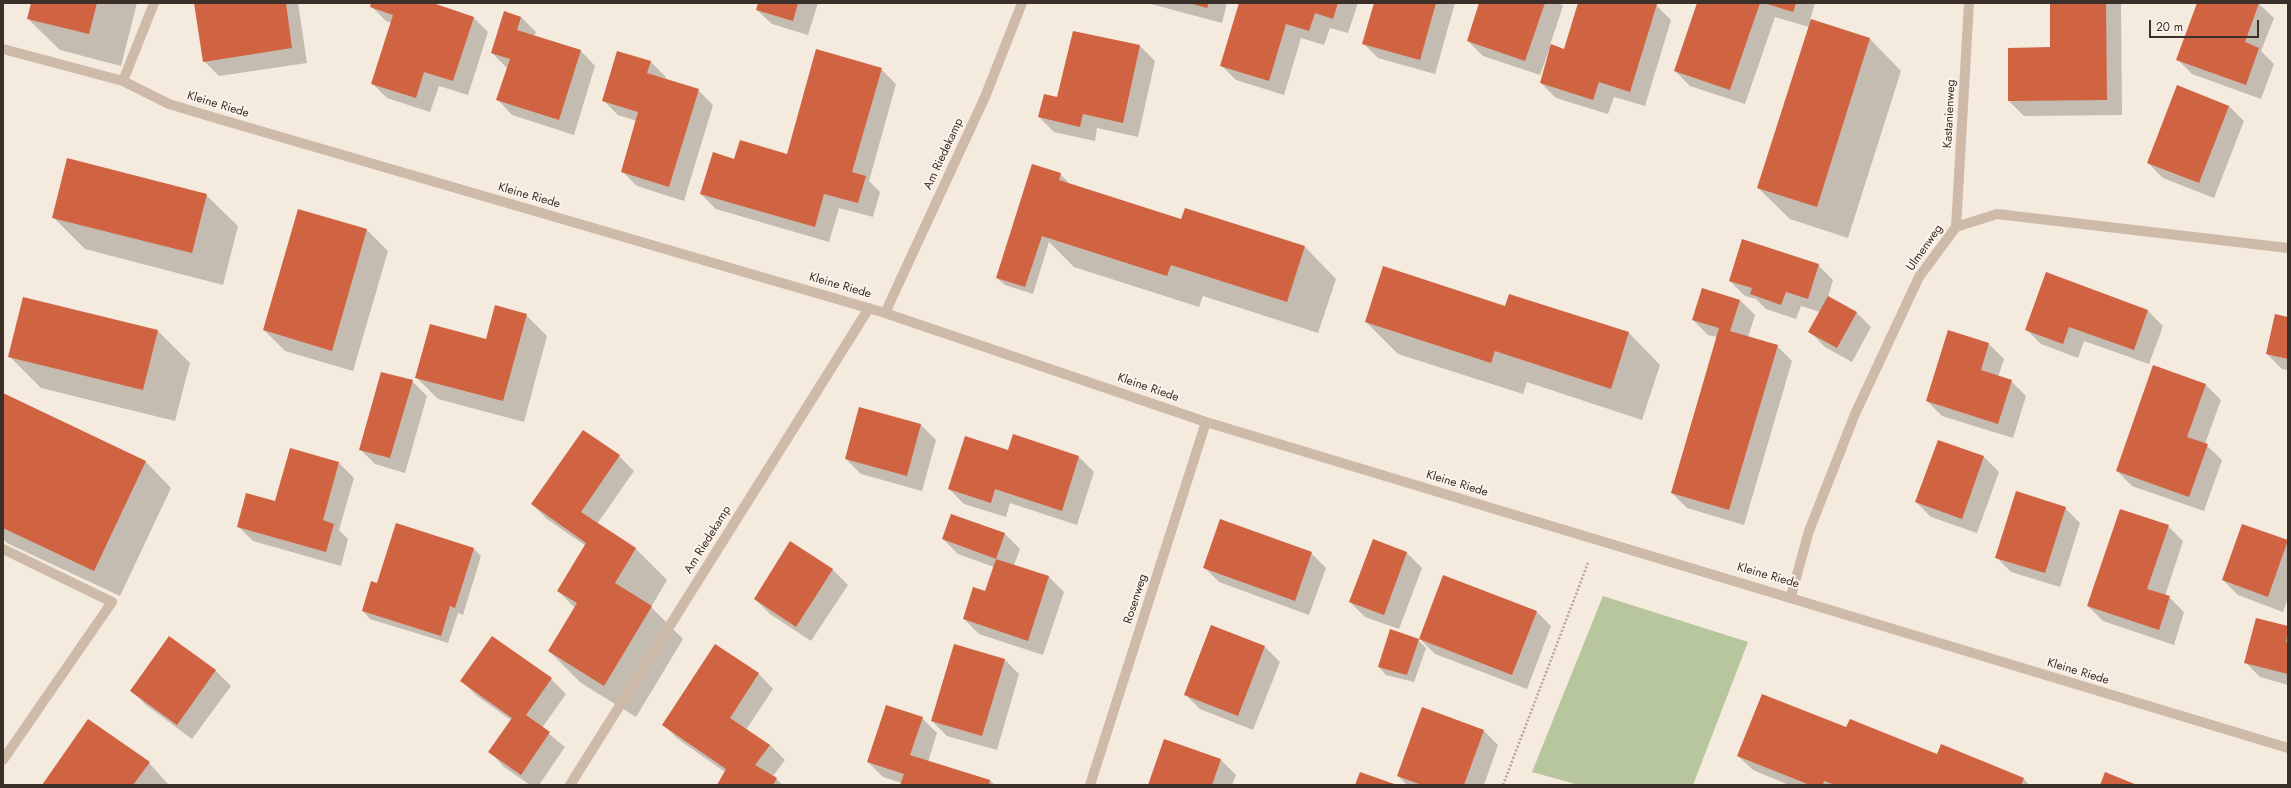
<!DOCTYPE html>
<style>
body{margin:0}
#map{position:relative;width:2291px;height:788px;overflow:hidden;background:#f5eade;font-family:Jost,sans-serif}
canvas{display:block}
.frame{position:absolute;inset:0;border:4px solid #3b2f29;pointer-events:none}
.scale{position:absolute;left:2149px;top:20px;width:110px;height:18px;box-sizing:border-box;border:2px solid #3b2f29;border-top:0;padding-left:5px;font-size:12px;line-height:14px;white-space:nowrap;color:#3b2f29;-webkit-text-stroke:3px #fcf4ec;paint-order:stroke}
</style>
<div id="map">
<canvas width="2291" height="788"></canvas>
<div class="frame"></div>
<div class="scale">20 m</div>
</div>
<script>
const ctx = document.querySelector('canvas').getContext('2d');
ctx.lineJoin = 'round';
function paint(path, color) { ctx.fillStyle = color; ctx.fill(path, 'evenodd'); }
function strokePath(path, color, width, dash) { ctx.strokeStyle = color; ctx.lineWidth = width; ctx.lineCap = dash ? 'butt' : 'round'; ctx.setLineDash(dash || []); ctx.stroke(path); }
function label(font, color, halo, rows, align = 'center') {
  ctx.font = font + ' Jost,sans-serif'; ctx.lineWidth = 4; ctx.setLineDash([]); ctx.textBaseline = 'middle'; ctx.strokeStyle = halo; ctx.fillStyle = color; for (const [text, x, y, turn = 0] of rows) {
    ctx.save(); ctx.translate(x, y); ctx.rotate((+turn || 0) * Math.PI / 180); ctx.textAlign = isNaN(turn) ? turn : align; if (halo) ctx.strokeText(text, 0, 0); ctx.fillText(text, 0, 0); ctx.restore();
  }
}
paint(new Path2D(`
 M1603,596L1748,642L1693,785H1579L1532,772Z`), '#b8c69d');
paint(new Path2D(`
 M32,3H137L121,66L60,50L28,19Z
 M195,3H298L307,63L219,76L204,61Z
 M372,3H432L473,17L488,32L468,95L439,86L430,112L387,98L372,83L392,23L386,21L371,6Z
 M759,3H818L808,35L772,24L757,10Z
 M1147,3H1227L1222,23Z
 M1240,3H1358L1348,33L1330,28L1324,45L1301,38L1284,95L1236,80L1221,65Z
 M1375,3H1455L1435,74L1378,58L1363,43Z
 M1480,3H1560L1563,6L1550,45L1565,50L1579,3H1650L1656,5L1671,20L1645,106L1614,97L1608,114L1556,98L1541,83L1550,50H1549L1540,75L1483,56L1468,41Z
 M1698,3H1815L1810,20L1870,39L1901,71L1848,238L1790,219L1758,188L1809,27L1775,17L1745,104L1690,86L1675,71Z
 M2051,3H2121L2122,115L2024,116L2009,101L2051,48Z
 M2198,3H2258L2274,18L2261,51L2274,64L2261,99L2192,74L2177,59Z
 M505,13L521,17L536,32L534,37L581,51L595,66L574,135L512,115L498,100L507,68L492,53Z
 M1140,46L1155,61L1138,137L1097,128L1095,141L1054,132L1039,117L1058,99Z
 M618,52L651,62L666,77L665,80L698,90L713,105L684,201L637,186L622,171L637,121L618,115L603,100Z
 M881,69L896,84L869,181L880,192L873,217L839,208L829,242L716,209L701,194L734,160L787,155Z
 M2178,86L2229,106L2244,121L2214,198L2163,178L2148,163Z
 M1060,174L1068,182L1067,184L1182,220L1305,247L1336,279L1318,333L1203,296L1199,307L1074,267L1049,242L1033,294L1005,285L997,278Z
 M206,195L238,226L223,285L85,249L53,217Z
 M298,210L367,230L388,251L353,371L285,351L264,330Z
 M1818,265L1833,280L1828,297L1856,312L1871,327L1852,362L1825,347L1810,332L1820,312L1801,306L1796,319L1766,309L1756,299L1745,296L1730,281Z
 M2046,273L2148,311L2163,326L2149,364L2084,341L2078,358L2041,344L2026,329Z
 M1702,289L1740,300L1755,315L1748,337L1777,346L1792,361L1744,525L1687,508L1672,493L1717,337L1708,335L1693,320Z
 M24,298L158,331L190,363L175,421L41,388L9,356Z
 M1506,307L1629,333L1660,365L1642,420L1527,382L1523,394L1398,354L1366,322Z
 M526,315L547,336L524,422L438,399L417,378L487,341Z
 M2288,318V370L2282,369L2267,354Z
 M1989,344L2004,359L1998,377L2011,381L2026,396L2013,438L1942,416L1927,401Z
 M2154,366L2206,385L2221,400L2205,444L2222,460L2204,511L2132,486L2117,471Z
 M412,381L427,396L405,473L375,464L360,449Z
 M3,394L146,462L171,488L120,596L7,543L3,539Z
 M859,408L921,425L936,440L922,491L861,474L846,459Z
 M1014,436L1079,457L1094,472L1077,525L1010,503L1006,517L964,504L949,489L1008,451Z
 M1938,441L1984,457L1999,472L1977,533L1931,517L1916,502Z
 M290,450L339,463L354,478L339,530L348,539L341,566L253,541L238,526L275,502Z
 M619,456L634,471L597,524L635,548L667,580L651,607L683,639L636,717L581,683L549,651L575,608L558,591L586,546L547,519L532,504Z
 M2065,508L2080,523L2060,587L2011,572L1996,557Z
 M952,515L1005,534L1020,549L1014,565L1049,577L1064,592L1043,655L979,634L964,619L986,593L994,567L958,554L943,539Z
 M396,524L474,549L481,556L463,615L458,613L448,643L370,619L363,611L377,584Z
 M2243,525L2288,541V598L2283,612L2238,595L2223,580Z
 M2168,526L2183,541L2165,596L2169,597L2184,612L2174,645L2103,621L2088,606Z
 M1373,540L1407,553L1422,568L1399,629L1365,617L1350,602Z
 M791,543L833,570L848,585L811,641L770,614L755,599Z
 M1311,553L1326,568L1309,615L1219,582L1204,567Z
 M1536,611L1551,626L1527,689L1435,654L1420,639Z
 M2257,619L2288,627V685L2260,677L2245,662Z
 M1211,626L1265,647L1280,662L1253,730L1200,709L1185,694Z
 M169,637L216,671L231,686L192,739L146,705L131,690Z
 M1418,640L1426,648L1414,682L1386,675L1379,667Z
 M716,646L759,674L773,689L746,730L770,745L785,760L773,776L783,785H718L725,772L678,739L664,725Z
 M1004,659L1019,674L997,750L947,736L932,721Z
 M551,679L566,694L542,728L565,747L539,785H530L504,767L490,752L511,720L477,696L462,681Z
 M922,718L937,733L928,762L990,780L995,785H901L902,783L883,777L868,762Z
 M1847,729L1937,756L1941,745L2024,779L2029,785H1789L1753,770L1738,756Z
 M1483,730L1498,745L1484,785H1407L1398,776Z
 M1165,740L1221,760L1236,775L1232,785H1149Z
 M149,763L169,785H43Z`), '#0003');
paint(new Path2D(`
 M31,3H97L89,34L27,19Z
 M194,3H286L292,48L203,62Z
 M371,3H433L474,17L453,81L424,72L416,98L371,84L393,15L370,7Z
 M758,3H798L793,21L756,10Z
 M1189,3H1209L1207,8Z
 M1239,3H1338L1333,19L1315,13L1309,31L1286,24L1269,81L1220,66Z
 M1374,3H1436L1420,60L1362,44Z
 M1479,3H1545L1525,61L1467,41Z
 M1578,3L1657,4L1630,92L1599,82L1593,100L1540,83L1551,44L1564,49Z
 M1697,3H1760L1730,90L1674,71Z
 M1764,3H1796L1793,12Z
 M2050,3H2106L2107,100L2008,101V48L2050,47Z
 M2197,3H2259L2245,42L2259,48L2246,85L2176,60Z
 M504,11L521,17L517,30L581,50L559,120L496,100L510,59L491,53Z
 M1811,19L1870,38L1817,207L1757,188Z
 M1073,31L1140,45L1123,123L1083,114L1080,127L1038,117L1044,94L1057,97Z
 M816,49L882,68L852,172L866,176L858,203L824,194L815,227L700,194L713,152L734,159L740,140L787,154Z
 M617,51L651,61L647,73L699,89L669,187L621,172L638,112L602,101Z
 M2177,85L2229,106L2199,183L2147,163Z
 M67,158L207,194L192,253L52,218Z
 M1032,164L1061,173L1059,180L1181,219L1185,208L1305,246L1287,302L1171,265L1167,276L1042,236L1025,287L996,278Z
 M298,209L367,229L332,351L263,330Z
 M1742,239L1819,264L1808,299L1786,292L1781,305L1750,294L1752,288L1729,281Z
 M1383,266L1505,306L1509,294L1629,332L1611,389L1495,351L1491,363L1365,322Z
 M2046,272L2148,310L2134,350L2069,327L2063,344L2025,330Z
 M1702,288L1740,300L1730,331L1778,345L1729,510L1671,493L1719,328L1692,320Z
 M1828,296L1857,312L1837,348L1808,332Z
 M23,297L158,330L143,390L8,357Z
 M495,305L527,314L503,401L415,378L430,324L486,339Z
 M2275,314L2288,317V359L2266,354Z
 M1948,330L1989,343L1981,370L2012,380L1998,424L1926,401Z
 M2153,365L2206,384L2187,437L2208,444L2189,497L2116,471Z
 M381,372L413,380L390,458L359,450Z
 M3,393L146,461L94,571L3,528Z
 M859,407L921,424L907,476L845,459Z
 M583,430L620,455L581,512L636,548L615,583L652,606L604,686L548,651L577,603L557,591L586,543L531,504Z
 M1013,434L1079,456L1062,511L995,489L991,503L948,489L965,436L1008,450Z
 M1938,440L1984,456L1962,519L1915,502Z
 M290,448L339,462L323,520L334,524L326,552L237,527L246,493L275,501Z
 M2016,491L2066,507L2045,573L1995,558Z
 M2120,509L2169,525L2147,589L2170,596L2159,630L2087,606Z
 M951,514L1005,533L996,559L942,539Z
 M1220,519L1312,552L1295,601L1203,568Z
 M396,523L474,548L455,608L450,606L441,636L362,611L371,581L377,583Z
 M2242,524L2288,540L2268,597L2222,580Z
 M1373,539L1407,552L1384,615L1349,602Z
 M790,541L833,569L796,627L754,599Z
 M996,559L1049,576L1028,641L963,619L973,587L985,591Z
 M1443,575L1537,611L1512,675L1419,639Z
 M2256,618L2288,626L2286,642L2288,643V674L2244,663Z
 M1211,625L1265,646L1238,716L1184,695Z
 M1390,629L1419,639L1407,675L1378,667Z
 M169,636L216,670L177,725L130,691Z
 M492,636L552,678L526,715L550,732L521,775L488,752L512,718L460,681Z
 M715,644L759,673L730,718L770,745L755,765L777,778L773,785H717L726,769L662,725Z
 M954,644L1005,659L982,736L931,721Z
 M1762,694L1846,727L1850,719L1937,754L1941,744L2024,778L2021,785H1835L1824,781L1823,785H1810L1737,756Z
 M886,705L923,717L910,755L990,780L989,785H900L904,774L867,762Z
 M1422,707L1484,730L1464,785H1422L1397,776Z
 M88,719L150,762L133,785H42Z
 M1164,739L1221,759L1212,785H1148Z
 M1360,772L1397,785H1355Z
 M2105,772L2137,785H2100Z`), '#d06342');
strokePath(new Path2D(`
 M1503,785L1588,563`), '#bba493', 2.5, [2, 2]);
strokePath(new Path2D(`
 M3,549L112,602L3,760`), '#cebaa9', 10);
strokePath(new Path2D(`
 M3,49L123,81L169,104L219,119L885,313L1206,422L2288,748
 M123,81L154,3
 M1956,227L1969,3
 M885,313L985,97L1022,3
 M1791,596L1809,531L1855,414L1919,277L1956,227L1997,214L2288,248
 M570,785L869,308
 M1090,785L1206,422`), '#cebaa9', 10);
label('12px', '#3b2f29', '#fcf4ec', [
 ["Kleine Riede",218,105,17],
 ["Kastanienweg",1950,114,-87],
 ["Am Riedekamp",944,154,-65],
 ["Kleine Riede",529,196,16],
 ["Ulmenweg",1925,248,-55],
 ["Kleine Riede",840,286,16],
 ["Kleine Riede",1148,388,19],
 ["Kleine Riede",1457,484,17],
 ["Am Riedekamp",708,540,-58],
 ["Kleine Riede",1768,576,16],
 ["Rosenweg",1136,599,-72],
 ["Kleine Riede",2078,672,17]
]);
</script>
